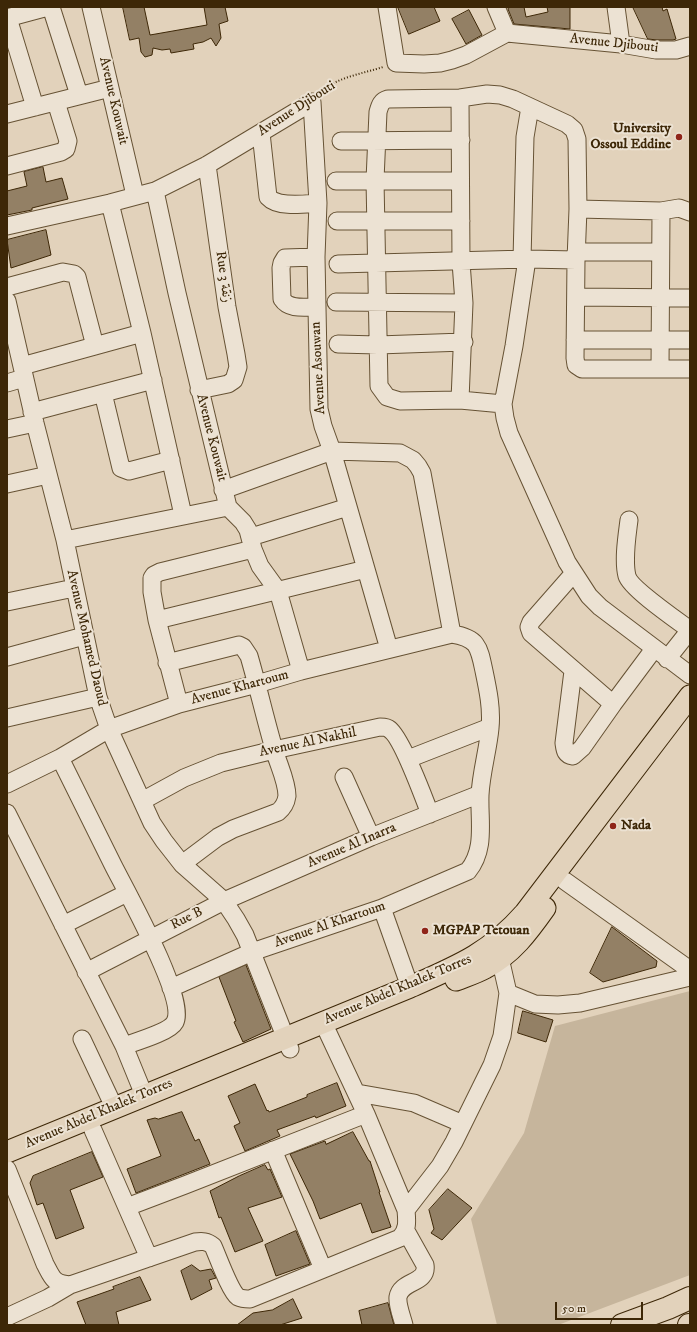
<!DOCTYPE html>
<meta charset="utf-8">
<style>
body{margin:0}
#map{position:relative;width:697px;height:1332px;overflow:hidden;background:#e2d2bb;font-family:"IM FELL DW Pica",serif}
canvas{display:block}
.frame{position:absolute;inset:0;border:8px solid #3d2707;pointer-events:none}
.scale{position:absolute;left:555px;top:1302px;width:88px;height:18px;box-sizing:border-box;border:2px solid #3d2707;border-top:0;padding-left:5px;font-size:12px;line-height:14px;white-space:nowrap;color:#3d2707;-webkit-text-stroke:3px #ece2d3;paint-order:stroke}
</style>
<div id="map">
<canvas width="697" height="1332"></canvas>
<div class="frame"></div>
<div class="scale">50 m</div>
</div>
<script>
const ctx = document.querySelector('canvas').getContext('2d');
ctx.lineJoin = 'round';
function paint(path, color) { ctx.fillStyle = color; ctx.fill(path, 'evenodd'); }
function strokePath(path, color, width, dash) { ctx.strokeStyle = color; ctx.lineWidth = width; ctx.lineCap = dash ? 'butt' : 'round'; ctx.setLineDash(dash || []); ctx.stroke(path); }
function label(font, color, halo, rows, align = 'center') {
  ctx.font = font + ' "IM FELL DW Pica",Amiri,serif'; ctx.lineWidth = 4; ctx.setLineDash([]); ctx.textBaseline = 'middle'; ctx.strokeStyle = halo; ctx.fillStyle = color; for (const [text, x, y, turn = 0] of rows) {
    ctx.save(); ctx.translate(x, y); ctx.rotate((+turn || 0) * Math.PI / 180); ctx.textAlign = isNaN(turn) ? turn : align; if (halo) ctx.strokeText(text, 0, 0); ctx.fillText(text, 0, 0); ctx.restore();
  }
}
paint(new Path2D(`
 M690,991V1275L558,1325H497L471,1219L524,1133L555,1026Z`), '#c6b59c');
const building = new Path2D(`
 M123,7H144L150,35L207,25L204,7H225L228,21L219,24L221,38L216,46L211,38L203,42L193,44L194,49L171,53L170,49L162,50L153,48L152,55L145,57L141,52L139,38L130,40Z
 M398,7H434L440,21L409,34Z
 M511,7H524L526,17L548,12L547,7H570V29L514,24L508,9Z
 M633,7H662L663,11L667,9L676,39L673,40H657L648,39Z
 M469,10L482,35L466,44L452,19Z
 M43,167L46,182L62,178L68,199L32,208V210L7,215V191L27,186L24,172Z
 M46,230L51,255L11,268L7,240Z
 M612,927L657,961L656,967L603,982L590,973Z
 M246,965L271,1029L243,1042L234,1022L236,1021L219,977Z
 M523,1011L553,1020L546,1042L518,1033Z
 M337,1083L346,1106L316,1118L315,1116L277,1130L280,1136L245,1151L234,1126L240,1123L228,1096L255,1084L267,1111L268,1110L269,1112L307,1097V1095Z
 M182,1112L195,1141L199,1139L210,1164L136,1193L127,1169L161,1156L147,1120L155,1118L158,1119Z
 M353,1132L369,1161H370L380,1192H379L391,1227L372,1233L361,1203L320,1219L313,1201L290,1154L325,1141L326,1144Z
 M92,1152L103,1177L70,1190L84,1228L56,1239L43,1203L37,1205L30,1183L33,1176Z
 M265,1165L268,1170L270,1169L282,1197L248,1208L263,1241L235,1252L221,1217L219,1218L210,1191L239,1176Z
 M448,1189L472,1208L442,1240L431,1233L434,1229L429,1210Z
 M296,1231L310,1264L276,1276L265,1245Z
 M192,1265L200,1271L211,1269L216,1278L209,1280L212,1289L191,1300L181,1271Z
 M140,1277L151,1300L116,1312L119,1325H86L77,1302L114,1289L113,1287Z
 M293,1299L302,1318L280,1325H237L253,1313L272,1310Z
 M388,1303L394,1325H362L359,1311Z`);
paint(building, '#938065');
strokePath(building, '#3d2707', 1);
const minor = new Path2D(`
 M51,7L79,95
 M91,7L135,195
 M387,7L396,63L424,64L440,63L452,60L466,55L507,33L621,44L656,50H676L690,46
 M496,7L507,33
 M616,7L621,44
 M7,18L48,7
 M8,18L35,107
 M460,98L461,262L464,303L460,400
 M7,114L110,88
 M261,133L268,197C278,208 304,204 318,203
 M341,141L461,140
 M7,166L61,152L66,149L68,141L56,102
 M336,181H460
 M155,191L177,293L228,507L243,522L248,530L253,549L260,566L278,591L301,671
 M110,203L142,333L183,515
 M578,209L661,211L679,208L690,212
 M337,221H461
 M7,226L110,203L155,191L207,165L312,102L318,203L316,257L319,409L323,426L332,451L389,649
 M576,252H660
 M316,257L285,258L282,263L281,268L282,299C289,310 305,307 317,307
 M527,259L514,346L503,404L505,418L509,433L567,562L589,596L600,607L690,675
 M522,260L525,137L530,107
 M338,264L527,259L576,260
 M7,287L63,272L74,274L77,277L95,346
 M576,297L690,298
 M7,301L35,423L65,540L98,697L109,729L152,823L164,841L182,864L224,901L236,919L245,935L290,1049
 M336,302L464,303
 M575,340H690
 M338,344L378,345L464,342
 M22,366L142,333
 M660,369L661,211
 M7,383L24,378
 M199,390L228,384L234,380L238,367L236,354L227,307L207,165
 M103,393L121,468L129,471L171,460
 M503,404L460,400L400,401L387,397L379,386L375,180L378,112C380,105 381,101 388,99L460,98L487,94L500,95L513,99L567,124L574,130L577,139L578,209L576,260L575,358L576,365L582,369H690
 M32,412L153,380
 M7,429L35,423
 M7,484L48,475
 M223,490L332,451L400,453L413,460L418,466L422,473L452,634
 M629,520C627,536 623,560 627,576C630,588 678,621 690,630
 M251,537L348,507
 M65,540L228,507
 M574,573L531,622L529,627L531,633L613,704
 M7,602L74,588
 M157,620L366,569
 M7,657L84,636
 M667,659L690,630
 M167,663L239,645L243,647L249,656C258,687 265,718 274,749C278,764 287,781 287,796C286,803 283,808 278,812L233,829L218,837L182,864
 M573,671L564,743C565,750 565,755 573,756L582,748L613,704L654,649
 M179,704L157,620L152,592V578L154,575L160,572L253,549
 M7,718L98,697
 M60,758C78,794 95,829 113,865C125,889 187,999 175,1022C170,1032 135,1042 124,1046
 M408,759L490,727
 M344,777L371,837
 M7,784L60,758L109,729L179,704L257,684L301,671L452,634C478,638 479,647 484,671C488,690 492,709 490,728C488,750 481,773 480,795C479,822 486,849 468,871L382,908L252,952L171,988
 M142,801L184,778L221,763L274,750L380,727C383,727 387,727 389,729C401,736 424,798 430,814
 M7,813L124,1046L144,1095
 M565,881L690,970
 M382,908L410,987
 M63,925L127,893
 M86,972L224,901L371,837L480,794
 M508,993L535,1004L558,1005L580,1003L690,977
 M82,1039L114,1107
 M357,1093L414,1103L463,1124
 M93,1130L149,1258
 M273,1150L323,1269
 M7,1169L45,1264C52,1277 53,1284 70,1285L195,1242C202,1241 207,1241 213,1246C218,1257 230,1291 238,1297C242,1299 246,1299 250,1299L400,1238C408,1230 407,1221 406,1210L366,1114L328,1033
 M127,1207L185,1185L366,1114
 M406,1210L440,1166L454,1142L492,1065L502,1036L508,993L500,958L496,948
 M7,1317L48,1298L70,1285
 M404,1325C402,1317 397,1305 398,1297C401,1280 428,1284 425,1265L406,1231`);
const major = new Path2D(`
 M456,980C466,976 476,973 485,968C512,954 528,932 545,908
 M7,1152L410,987C458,966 490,953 525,913L690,696`);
const highway = new Path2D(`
 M622,1325L668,1308L690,1298
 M689,1325H690`);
strokePath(minor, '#665234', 19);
strokePath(major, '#3d2707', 23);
strokePath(highway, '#3d2707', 24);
strokePath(new Path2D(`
 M321,92C334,78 365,73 383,67`), '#3d2707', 2, [1, 2]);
strokePath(minor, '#ece2d3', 17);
strokePath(major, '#e2d2bb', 21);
strokePath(highway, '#e2d2bb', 22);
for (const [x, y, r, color] of [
 [679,137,4,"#8f2418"],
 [613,826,4,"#8f2418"],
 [425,931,4,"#8f2418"]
]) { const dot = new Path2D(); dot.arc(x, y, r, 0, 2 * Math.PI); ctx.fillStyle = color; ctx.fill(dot); strokePath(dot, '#ece2d3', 1.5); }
label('14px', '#3d2707', '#ece2d3', [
 ["Avenue Djibouti",614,44,6],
 ["Avenue Kouwait",113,101,77],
 ["Avenue Djibouti",297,109,-33],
 ["Rue 3 زنقة",223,277,82],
 ["Avenue Asouwan",319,368,-93],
 ["Avenue Kouwait",211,438,76],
 ["Avenue Mohamed Daoud",86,638,77],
 ["Avenue Khartoum",240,688,-15],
 ["Avenue Al Nakhil",308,743,-12],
 ["Avenue Al Inarra",352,846,-23],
 ["Rue B",187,919,-27],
 ["Avenue Al Khartoum",330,925,-19],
 ["Avenue Abdel Khalek Torres",398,990,-23],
 ["Avenue Abdel Khalek Torres",99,1114,-23]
]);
label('bold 14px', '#3d2707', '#ece2d3', [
 ["University",671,129,"right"],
 ["Ossoul Eddine",671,145,"right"],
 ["Nada",621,826],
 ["MGPAP Tetouan",433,931]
], 'left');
</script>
